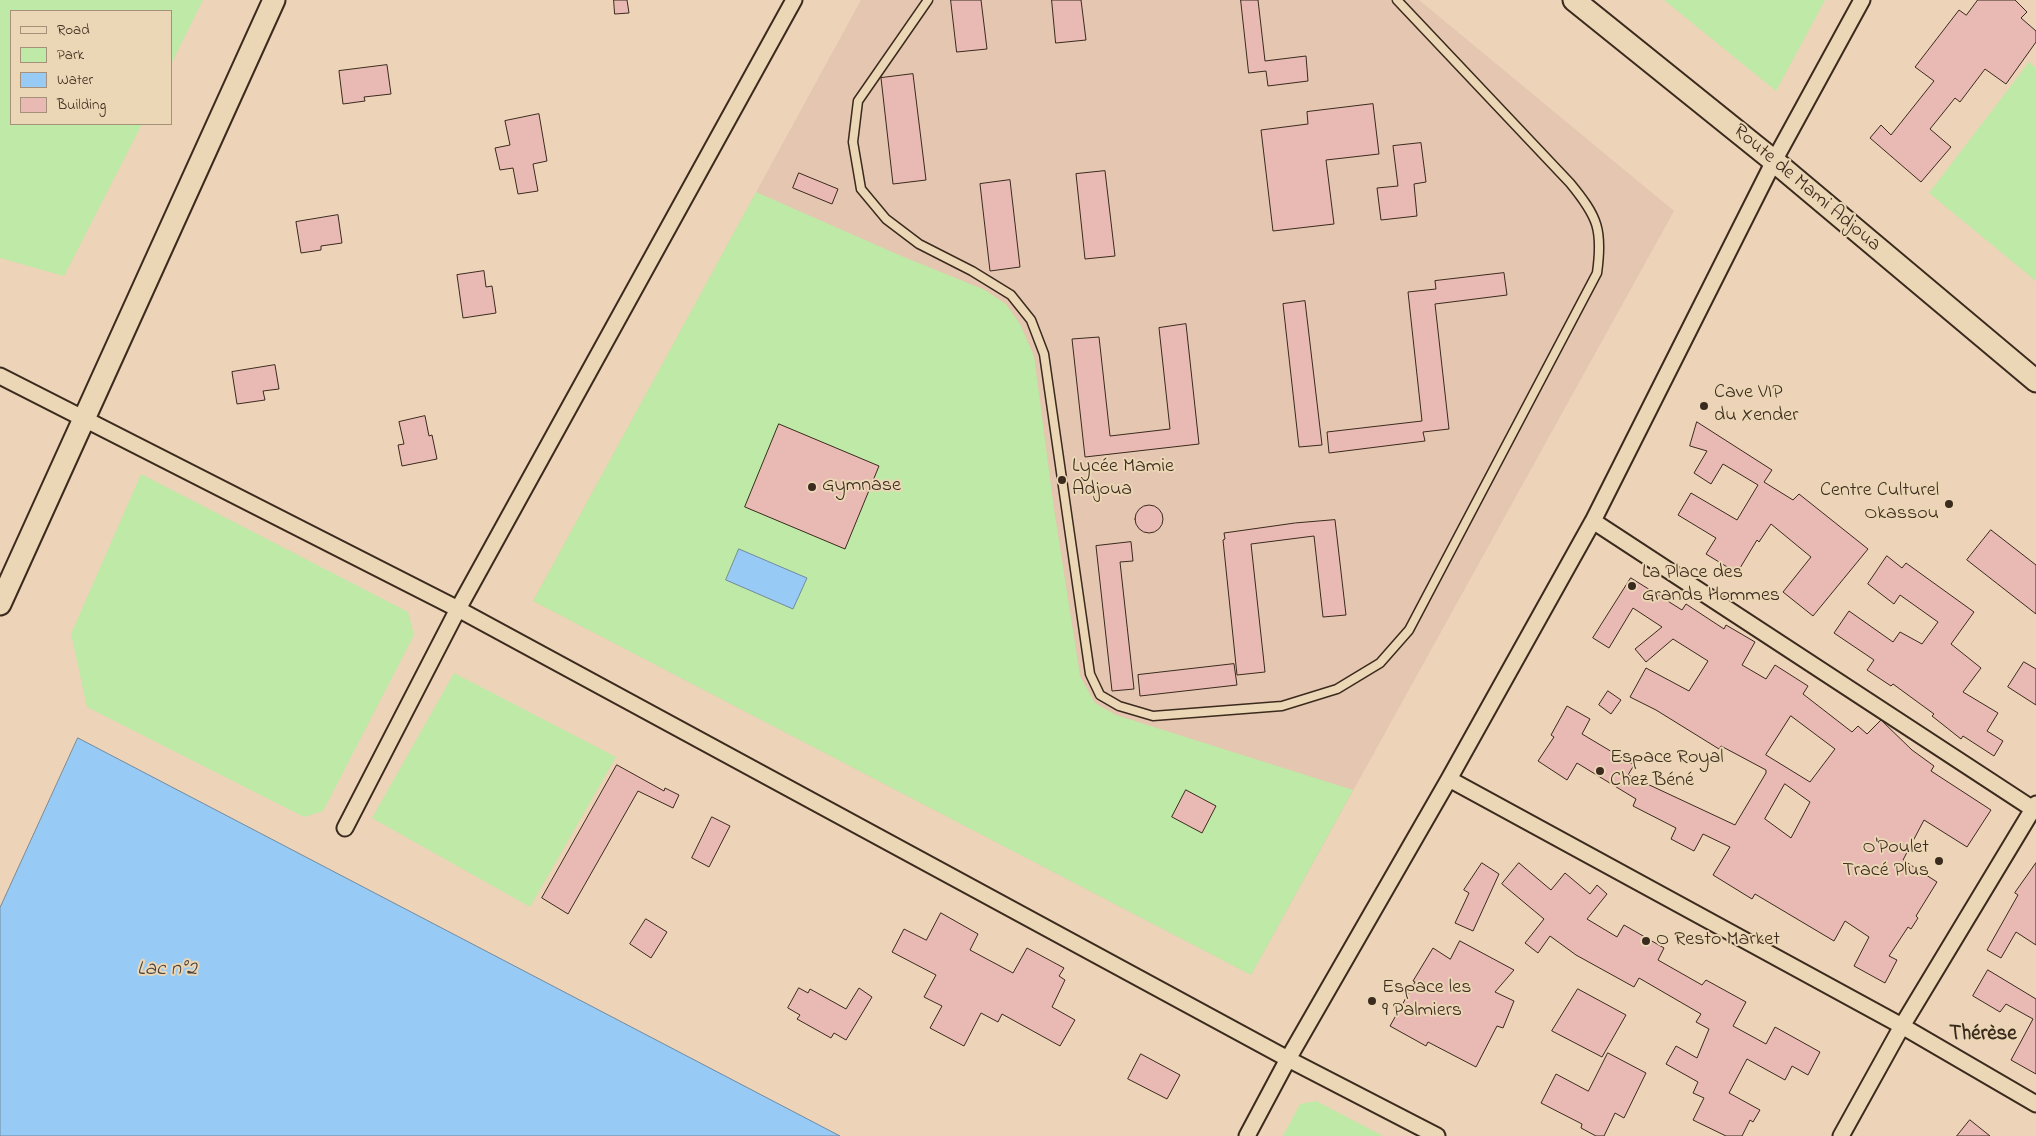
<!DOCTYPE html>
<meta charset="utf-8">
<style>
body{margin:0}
#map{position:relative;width:2036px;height:1136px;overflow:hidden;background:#edd3b7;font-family:"Indie Flower",sans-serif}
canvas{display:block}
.legend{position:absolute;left:10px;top:10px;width:162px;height:115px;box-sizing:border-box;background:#ebd6b5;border:1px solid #a59179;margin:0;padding:6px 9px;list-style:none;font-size:15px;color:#3b2a1e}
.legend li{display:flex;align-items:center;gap:10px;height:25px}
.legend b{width:25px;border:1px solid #a59179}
</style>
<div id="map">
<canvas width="2036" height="1136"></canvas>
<ul class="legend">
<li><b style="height:6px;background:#ebd6b5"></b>Road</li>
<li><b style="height:14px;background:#bee9a6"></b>Park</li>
<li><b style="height:14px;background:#97caf4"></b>Water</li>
<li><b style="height:14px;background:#e8bab3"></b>Building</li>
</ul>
</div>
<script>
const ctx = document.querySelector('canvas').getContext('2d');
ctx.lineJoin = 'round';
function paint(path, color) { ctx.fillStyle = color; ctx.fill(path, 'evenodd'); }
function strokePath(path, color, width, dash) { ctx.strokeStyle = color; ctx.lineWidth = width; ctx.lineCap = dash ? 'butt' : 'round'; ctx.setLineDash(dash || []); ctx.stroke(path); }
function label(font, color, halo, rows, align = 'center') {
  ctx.font = font + ' "Indie Flower",sans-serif'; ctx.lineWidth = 4; ctx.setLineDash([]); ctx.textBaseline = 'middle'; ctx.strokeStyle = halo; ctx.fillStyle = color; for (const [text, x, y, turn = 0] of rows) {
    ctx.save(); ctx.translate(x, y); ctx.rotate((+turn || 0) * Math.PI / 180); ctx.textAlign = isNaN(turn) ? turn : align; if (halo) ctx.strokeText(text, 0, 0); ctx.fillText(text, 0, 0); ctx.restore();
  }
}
paint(new Path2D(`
 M861,0H1419L1674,211L1251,975L533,601Z`), '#e5c6b0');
paint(new Path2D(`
 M0,0H203L171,64V11H11V124H142L64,276L0,258Z
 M1664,0H1825L1776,91Z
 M2029,62L2036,68V281L1929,193Z
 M756,192L899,255L985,290L1006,304L1020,324L1034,356L1054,509L1080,676L1095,703L1116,715L1353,790L1251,975L533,601Z
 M141,474L408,612L414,635L323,811L304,817L87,707L71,634Z
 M454,673L616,757L530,907L372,818Z
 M1316,1101L1383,1136H1283L1300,1104Z`), '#bee9a6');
const water = new Path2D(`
 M739,549L807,578L793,609L726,580Z
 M78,738L840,1136H0V908Z`);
paint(water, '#97caf4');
strokePath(water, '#728a9e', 1);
const building = new Path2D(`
 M614,0H627L629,13L615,14Z
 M951,0H981L987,49L957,52Z
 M1052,0H1081L1086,40L1056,43Z
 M1241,0H1258L1265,61L1306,56L1308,81L1268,86L1266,71L1249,73Z
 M1978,0H2015L2027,12L2021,18L2036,31V42L2006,84L1985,69L1960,102L1955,98L1930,129L1951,147L1921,182L1870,138L1881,125L1891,135L1934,81L1915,67L1959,10L1966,15Z
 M387,65L391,94L364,97L365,101L343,104L339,71Z
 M913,74L926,180L893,184L881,78Z
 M1373,104L1379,154L1326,160L1334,224L1273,231L1261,130L1308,124L1307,112Z
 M539,114L547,161L533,164L538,191L518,194L513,168L500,170L495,148L510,145L505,121Z
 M1421,143L1426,182L1414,184L1417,216L1381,220L1377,188L1398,186L1393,146Z
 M1105,171L1115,256L1085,259L1076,174Z
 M799,173L838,189L832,204L793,188Z
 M1010,180L1020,267L990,271L980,184Z
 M338,215L342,243L321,246V250L301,253L296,222Z
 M484,271L486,287L492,286L496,313L463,318L457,275Z
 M1504,273L1507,295L1435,304L1449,429L1423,432L1425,441L1329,453L1327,432L1422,421L1408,292L1436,289L1435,281Z
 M1305,301L1322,445L1299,447L1283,304Z
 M1186,324L1199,444L1085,457L1072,339L1099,337L1110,436L1170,429L1159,328Z
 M275,365L279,389L263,391L265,400L237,404L232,372Z
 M425,416L429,436L432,435L437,459L402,466L398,445L404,444L399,422Z
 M1697,422L1772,470L1764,482L1793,500L1799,494L1868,549L1813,616L1783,592L1811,557L1771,524L1759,542L1757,540L1737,573L1706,554L1716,538L1678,515L1691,493L1737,520L1758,485L1723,464L1711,484L1694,473L1707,451L1690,446Z
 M779,424L879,466L845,549L745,507Z
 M1135 519a14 14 0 1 1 28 0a14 14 0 1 1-28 0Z
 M1335,520L1346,615L1323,617L1314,536L1251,544L1265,672L1237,675L1223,540L1225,539L1224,533L1295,523Z
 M1991,530L2036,565V614L1967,560Z
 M1131,542L1133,561L1120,562L1134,689L1112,691L1096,546Z
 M1887,556L1902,568L1906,563L1974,612L1951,644L1981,668L1963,692L1998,713L1987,731L2003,741L1994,756L1963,736L1961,739L1932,716L1934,714L1893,684L1891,686L1867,670L1874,660L1834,633L1849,611L1893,642L1900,632L1922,644L1938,622L1900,595L1894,604L1868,584Z
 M1631,578L1682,610L1686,604L1724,629L1726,625L1755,642L1742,665L1766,679L1775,665L1808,686L1803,694L1852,732L1858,726L1867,734L1881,720L1912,750L1934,766L1931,771L1991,810L1967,847L1924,820L1903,860L1937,882L1916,916L1918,918L1911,929L1908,927L1889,956L1897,960L1885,983L1854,966L1869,937L1845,921L1834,941L1755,894L1752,899L1713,875L1730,847L1703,834L1694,851L1671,839L1676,828L1633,806L1636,799L1577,763L1567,780L1538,761L1554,737L1551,735L1567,706L1590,719L1582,734L1634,765L1628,775L1735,825L1766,773V770L1721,746L1719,749L1656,710L1630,697L1646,668L1689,691L1708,661L1673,639L1646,662L1635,649L1662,627L1633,608L1609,648L1593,638ZM1791,716L1835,749L1810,782L1766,755ZM1785,784L1810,802L1791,838L1765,819Z
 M2024,662L2036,669V705L2008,687Z
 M1234,664L1237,685L1140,696L1138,675Z
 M1608,691L1621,700L1611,714L1599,705Z
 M617,765L664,791L665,788L679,795L673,808L638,791L568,914L542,898Z
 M1186,790L1216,806L1202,833L1172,817Z
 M712,817L730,826L709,867L692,858Z
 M1482,863L1499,874L1473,931L1455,923L1469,893L1464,890Z
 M1519,863L1551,890L1565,873L1590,894L1597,885L1607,894L1587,919L1617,937L1624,925L1664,948L1658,960L1702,985L1706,980L1746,1002L1733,1026L1766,1044L1775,1027L1820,1052L1808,1075L1792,1066L1785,1080L1747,1059L1729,1093L1760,1110L1753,1122L1750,1120L1742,1136H1726L1693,1120L1704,1098L1693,1093L1698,1082L1666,1064L1676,1046L1697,1058L1709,1029L1696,1022L1701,1014L1639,978L1634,987L1576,955L1550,936L1538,953L1525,943L1544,919L1502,884Z
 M2036,863V945L2016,932L2001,958L1987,950L2018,895L2015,893Z
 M941,913L978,934L970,950L1013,973L1027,948L1064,968L1059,976L1065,980L1052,1007L1075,1020L1060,1046L1002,1014L998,1022L981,1013L964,1046L930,1028L942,1006L924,997L936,975L892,952L904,929L926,940Z
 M646,919L667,932L651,958L630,944Z
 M1460,941L1514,970L1495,992L1514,1001L1503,1028L1497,1026L1476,1067L1428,1042L1426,1046L1390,1026L1415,982L1413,981L1433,948L1450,959Z
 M1988,970L2036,999V1074L2011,1060L2033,1019L2006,1004L2000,1012L1973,996Z
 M799,988L808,993L810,989L846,1009L859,988L872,997L846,1040L834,1033L831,1038L797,1019L800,1015L788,1008Z
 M1578,989L1626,1015L1602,1057L1552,1031Z
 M1608,1053L1646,1073L1624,1118L1615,1113L1604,1136H1596L1581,1128L1582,1124L1541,1103L1556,1074L1588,1091Z
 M1141,1054L1180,1075L1167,1099L1128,1079Z
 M1970,1120L1990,1136H1957Z`);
paint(building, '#e8bab3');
strokePath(building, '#3b2a1e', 1);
const lane = new Path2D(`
 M928,0L858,101L853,142L861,189L886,219L919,244L972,271L1011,295L1031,320L1044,354L1090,674L1100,695L1119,706L1153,716L1282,706L1337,689L1380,663L1409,630L1597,273C1603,230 1598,217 1570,183L1397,0`);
const street = new Path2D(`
 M0,376L458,609L1288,1059L1437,1136
 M1593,521L2036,811
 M1449,779L1902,1026L2036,1104
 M345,828L458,609L794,0
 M1247,1136L1288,1059L1449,779L1593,521L1774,161L1862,0
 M1841,1136L1902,1026L2036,804`);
const secondary = new Path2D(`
 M1574,0L1774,161L2036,381
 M0,604L274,0`);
strokePath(lane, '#3b2a1e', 11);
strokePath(street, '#3b2a1e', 19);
strokePath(secondary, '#3b2a1e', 25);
strokePath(lane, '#ebd6b5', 8);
strokePath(street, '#ebd6b5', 15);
strokePath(secondary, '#ebd6b5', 21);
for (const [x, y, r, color] of [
 [1704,406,5,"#3b2a1e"],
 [1062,480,5,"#3b2a1e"],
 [812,487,5,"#3b2a1e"],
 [1949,504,5,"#3b2a1e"],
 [1632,586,5,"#3b2a1e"],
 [1600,771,5,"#3b2a1e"],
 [1939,861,5,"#3b2a1e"],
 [1646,941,5,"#3b2a1e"],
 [1372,1001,5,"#3b2a1e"]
]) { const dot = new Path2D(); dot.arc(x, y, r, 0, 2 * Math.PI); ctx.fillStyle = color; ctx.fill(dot); strokePath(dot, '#ebd6b5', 2); }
label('20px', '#3b2a1e', '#ebd6b5', [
 ["Route de Mami Adjoua",1806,189,40]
]);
label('20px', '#3b2a1e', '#ebd6b5', [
 ["Cave VIP",1714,394],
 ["du Xender",1714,417],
 ["Lycée Mamie",1072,468],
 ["Adjoua",1072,491],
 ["Gymnase",822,487],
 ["Centre Culturel",1939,492,"right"],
 ["Okassou",1939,515,"right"],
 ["La Place des",1642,574],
 ["Grands Hommes",1642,597],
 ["Espace Royal",1610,759],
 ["Chez Béné",1610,782],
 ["O'Poulet",1929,849,"right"],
 ["Tracé Plus",1929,872,"right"],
 ["O Resto Market",1656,941],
 ["Espace les",1382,989],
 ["9 Palmiers",1382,1012]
], 'left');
label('italic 21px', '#49423e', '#ebd6b5', [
 ["Lac n°2",167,971]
]);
label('bold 21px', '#3b2a1e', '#ebd6b5', [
 ["Thérèse",1983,1036]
]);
</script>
